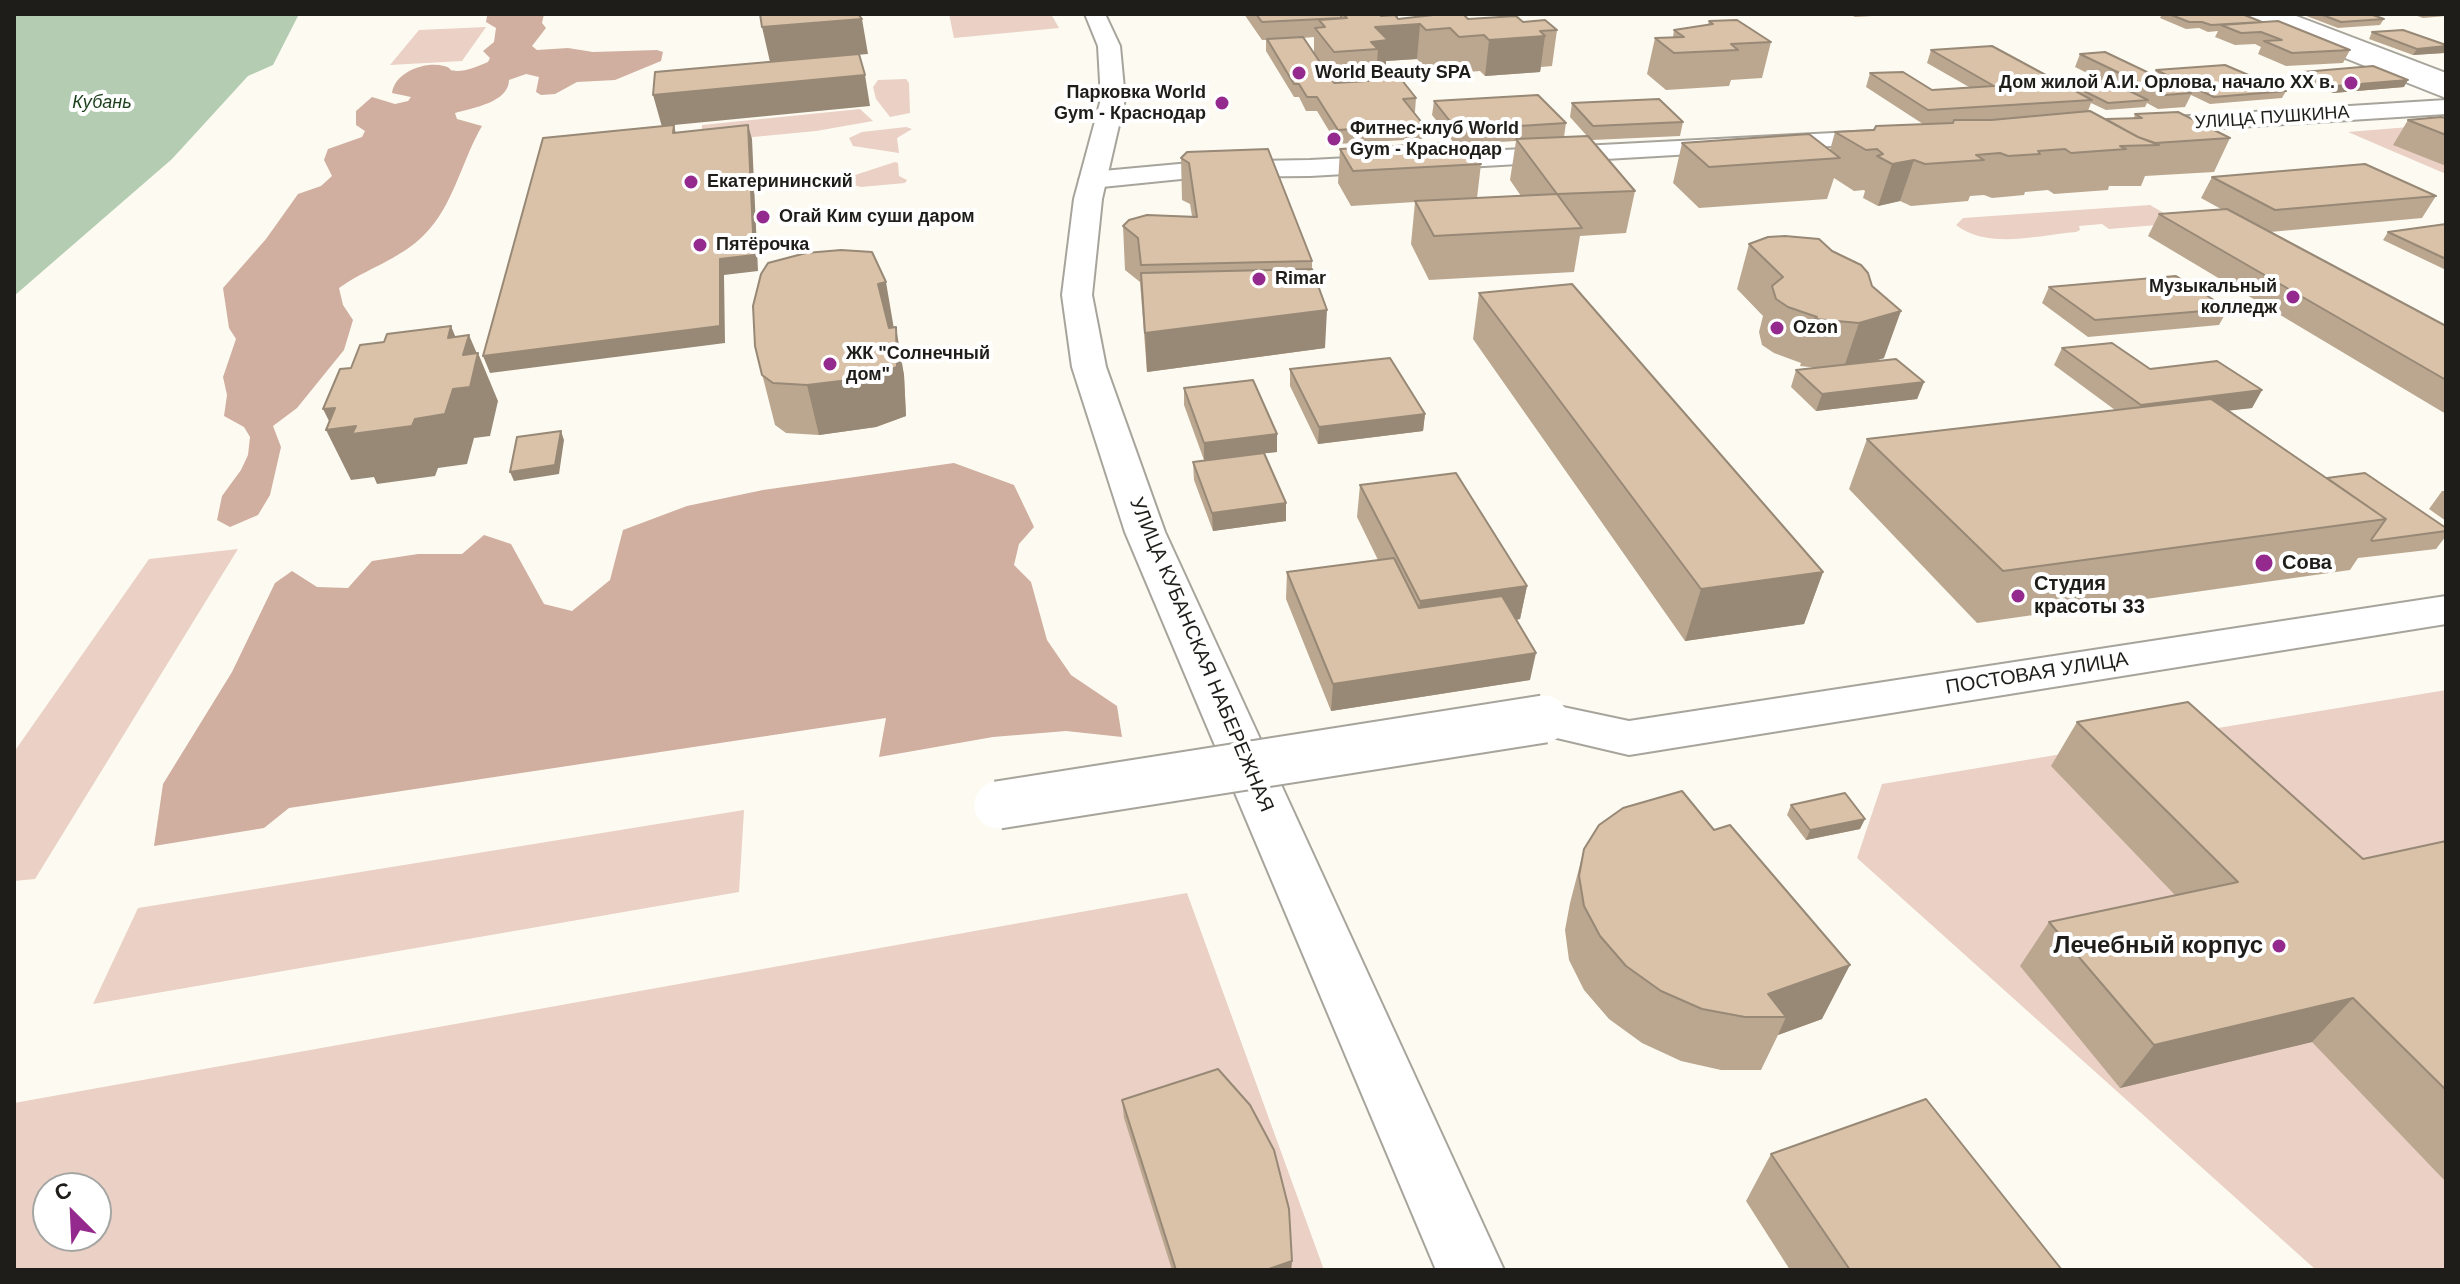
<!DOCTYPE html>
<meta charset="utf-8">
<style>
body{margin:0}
#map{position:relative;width:2460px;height:1284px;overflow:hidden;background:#fdfbf1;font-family:Helvetica,sans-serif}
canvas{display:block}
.frame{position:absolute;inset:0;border:16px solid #1e1d19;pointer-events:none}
.north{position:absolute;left:32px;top:1172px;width:80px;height:80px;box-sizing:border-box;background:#fff;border:2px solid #a5a5a3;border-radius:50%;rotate:336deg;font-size:22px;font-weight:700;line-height:32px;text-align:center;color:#1e1d19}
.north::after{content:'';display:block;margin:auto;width:28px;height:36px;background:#942a8e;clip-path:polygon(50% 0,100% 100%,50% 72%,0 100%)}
</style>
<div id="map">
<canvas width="2460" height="1284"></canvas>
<div class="frame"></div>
<div class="north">С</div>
</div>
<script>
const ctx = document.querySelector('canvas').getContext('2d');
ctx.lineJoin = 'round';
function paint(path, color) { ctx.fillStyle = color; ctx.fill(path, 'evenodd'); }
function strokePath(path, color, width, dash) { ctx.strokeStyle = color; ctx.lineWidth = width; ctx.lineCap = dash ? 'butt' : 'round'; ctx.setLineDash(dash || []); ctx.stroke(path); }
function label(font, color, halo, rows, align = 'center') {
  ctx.font = font + ' Helvetica,sans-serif'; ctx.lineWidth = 8; ctx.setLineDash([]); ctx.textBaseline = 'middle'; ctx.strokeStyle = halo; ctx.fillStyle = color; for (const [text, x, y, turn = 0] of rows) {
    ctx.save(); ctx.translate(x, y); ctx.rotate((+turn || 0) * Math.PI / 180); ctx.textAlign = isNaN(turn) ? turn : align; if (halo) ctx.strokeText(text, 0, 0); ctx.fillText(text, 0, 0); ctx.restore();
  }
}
paint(new Path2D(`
 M949,14H1051L1059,28L954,38Z
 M486,27L462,61L390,65L419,30Z
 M906,79L909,83L910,113L890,117L876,99L873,87L878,80Z
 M860,109L873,121L816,131L701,142L702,125Z
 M2446,124V174L2348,132Z
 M906,127L912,129L897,138L899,153L853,146L849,138L862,132Z
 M895,162L898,163L899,176L907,180L905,183L861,187L845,183L855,175Z
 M2150,205L2181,223L2109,229L2102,224L2079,226L2080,230L2076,232C2039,235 1988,250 1956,225L1963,218Z
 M238,549L35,879L14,881V752L149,559Z
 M2446,690V1270H2316L1857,858L1882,784Z
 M744,810L739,892L93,1004L138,908Z
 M1187,893L1324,1270H14V1103ZM48,1188H96V1236H48Z`), '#ead0c5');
paint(new Path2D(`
 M479,14H544L542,23L546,28L532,46L537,50L568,48L593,52L657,50L663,52L661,61L615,80L577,82L555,94L541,95L536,92L539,77L526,74L509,80C509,102 473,108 455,113L457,119L482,126C461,162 454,205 424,235C399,260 367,268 339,288L343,305L353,320L344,350L297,408L273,426L281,447L270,495L258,515L230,527L217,520L222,496L241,470L248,455L250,437L244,427L224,416L227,395L223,377L236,339L229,328L223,288L266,239L298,194L321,186L332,176L324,160L328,149L362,137L365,131L356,125V111L372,97L395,104L408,101L411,97L392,93C395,72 425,61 444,66C455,69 445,70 457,71C467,71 479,66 488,62L490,58L483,51L494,42L496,28L486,22L487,16Z
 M954,463L1014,485L1034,527L1019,544L1014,565L1031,582L1047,640L1071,675L1117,706L1122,737L1066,731L993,737L879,757L886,718L289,808L264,828L154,846L163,784L232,672L275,583L292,571L317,587L348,588L372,561L418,554H462L484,535L511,544L544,604L572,611L610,580L623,530L687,506L763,490Z`), '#d0aea0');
paint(new Path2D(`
 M14,14H299L273,65L248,76L172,159L14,296Z`), '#b4ccb2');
const minor = new Path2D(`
 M2241,14H2269L2446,83V98L2244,18Z
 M2446,100V114L2141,133L2132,131L2129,126L2132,121L2141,119Z
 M1892,130L1901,132L1904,137L1901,142L1310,176L1201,177L1092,188L1083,186L1079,180L1083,174L1092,172L1201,162L1310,160Z
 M2446,596V624L1629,755L1527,731L1521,719L1527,707L1544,703L1629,721Z`);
const major = new Path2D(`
 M1085,14H1105L1120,46L1125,99L1102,199L1092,295L1106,367L1165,532L1504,1270H1436L1125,532L1072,367L1062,295L1074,199L1101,99L1098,46Z
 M2263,14H2291L2446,73V88L2266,18Z`);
strokePath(minor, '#a7a49c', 4);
strokePath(major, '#a7a49c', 4);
paint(minor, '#fff');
paint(major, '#fff');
const minorBridge = new Path2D(`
 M998,805L1544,719`);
strokePath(minorBridge, '#a7a49c', 51, []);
strokePath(minorBridge, '#fff', 47);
paint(new Path2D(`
 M1244,14H1398V19H1468L1523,22L1557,30L1552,66L1541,67L1540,72L1485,76L1480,71L1455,73L1446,64L1423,66L1417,59L1386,61L1385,77H1376V80L1416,98L1415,112H1413L1423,124L1422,139L1337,144L1317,111H1306L1299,97H1294L1266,51V40H1262ZM1314,37V53L1303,38Z
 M1849,14H1907L1855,17Z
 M2162,14H2242L2262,22L2350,50L2343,63L2286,66L2258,54L2261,47L2255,44L2235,45L2215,37L2218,31L2208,32L2199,28L2186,29L2160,18Z
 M2301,14H2370L2384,19L2380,25L2338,28Z
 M2412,14H2446V16L2423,18Z
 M1709,21L1771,42L1762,78L1731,80L1729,86L1666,90L1647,74L1655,38L1673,37L1674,30L1708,25Z
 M2372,32L2446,45V50L2444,53L2413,55L2369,39Z
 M1931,50L2070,88L2072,85L2105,82L2075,67L2080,54L2154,75L2156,70L2286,91L2282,98L2210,104L2191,95L2185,107L2158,109L2147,103L2145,107L2106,110L2091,103L2088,111L2106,119L2134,118L2135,114L2230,138L2214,172L2145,176L2141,186H2109L2108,190L2054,194L2048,190L2025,192L2024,195L1992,198L1984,195L1970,196L1968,201L1911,206L1900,201L1878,206L1863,198L1865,191L1864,190L1854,191L1834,178L1827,199L1699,208L1673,183L1682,143L1830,150L1835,132L1874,130L1923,124L1866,87L1870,73L1932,90L1969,87L1927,63Z
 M2303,72L2404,87L2333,93L2299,79Z
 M1434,101L1566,123L1564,137L1587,136L1570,117L1572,103L1683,122L1680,136L1592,140L1635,191L1626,233L1580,236L1574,272L1429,280L1411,244L1415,202L1351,206L1338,183L1340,149L1454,143L1432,115ZM1516,141L1510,180L1521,196L1477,198L1481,164L1466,144Z
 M2446,118V166L2393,145L2408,120Z
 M1187,152L1312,261V269L1325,348L1147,372L1140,282L1125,270L1123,226L1192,216L1190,204L1182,200L1181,158Z
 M2212,177L2436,196L2422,218L2270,232L2446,326V414L2148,236L2159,214L2221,209L2201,198Z
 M2446,224V270L2383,240L2388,232Z
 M1819,239L1884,358L1872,362L1924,382L1917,399L1816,411L1791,387L1796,370L1818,368L1800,366L1801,363L1774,353L1762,345L1759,332L1763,316L1737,289L1749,244Z
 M2049,287L2228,309L2219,325L2088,337L2042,303Z
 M1479,293L1823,572L1804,624L1685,641L1473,339Z
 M894,327L904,375L906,416L876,427L819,435L786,433L775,425L755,346Z
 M2062,348L2150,369L2262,390L2252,408L2229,410L2327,478L2446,531V536L2436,549L2358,558L2350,570L1977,623L1849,489L1867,439L2115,410L2054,365Z
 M1290,369L1425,414L1423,431L1318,444L1290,386Z
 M1184,388L1277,434V452L1264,453L1286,521L1213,531L1194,480L1193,462L1204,460L1184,405Z
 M1360,485L1527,586L1520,619L1516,620L1530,680L1331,711L1286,599L1287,572L1378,560L1357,517Z
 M2442,491H2446V521L2429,509Z
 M2077,722L2363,859L2446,841V1182L2312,1042L2120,1088L2020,966L2049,922L2175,895L2051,766Z
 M1791,805L1860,829L1806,840L1787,815Z
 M1584,849L1822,1019L1778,1035L1761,1070H1721L1681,1061L1642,1043L1609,1019L1584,990L1569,960L1565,930L1570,903Z
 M1122,1100L1292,1261L1291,1270H1172L1124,1118Z
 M1771,1154L2062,1270H1790L1746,1201Z`), '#bba790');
paint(new Path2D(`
 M862,19L868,54L770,62L762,27Z
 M1420,24L1417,59L1386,61L1385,77H1376L1378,49H1371L1375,27Z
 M1545,36L1540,72L1485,76L1489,40Z
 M2446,46L2444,53L2413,55L2417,49Z
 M865,75L870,106L674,125L677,139L662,127L653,95Z
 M2408,80L2404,87L2333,93L2336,86Z
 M748,125L752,139L758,271L724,275L725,343L490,373L483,356L720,259Z
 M1914,160L1900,201L1878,206L1892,164Z
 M886,282L894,329L887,330L878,284Z
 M1327,310L1325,348L1147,372L1145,333Z
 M1901,311L1884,358L1843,370L1859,323Z
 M451,326L463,355L469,335L478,356V353L498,401L490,436L474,438L467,464L438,468L435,476L377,484L374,477L351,480L326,430L333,429L323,409L335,408L415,419L448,338Z
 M896,327L904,375L906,416L876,427L819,435L807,385Z
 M1924,382L1917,399L1816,411L1822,394Z
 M2262,390L2252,408L2132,422L2141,405Z
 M1425,414L1423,431L1318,444L1319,427Z
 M561,431L564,440L559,474L514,481L510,472Z
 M1277,434V452L1204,460V443Z
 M1286,503V521L1213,531L1212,513Z
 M1823,572L1804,624L1685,641L1701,589Z
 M1527,586L1520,619L1416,634L1420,601Z
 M1536,653L1530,680L1331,711L1333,684Z
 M1865,819L1860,829L1806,840L1810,830Z
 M1850,965L1822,1019L1778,1035L1786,1017L1768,994Z
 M2353,998L2312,1042L2120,1088L2154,1045Z
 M1292,1261L1291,1270H1266Z`), '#988876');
const building = new Path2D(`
 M760,14H858L862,19L762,27Z
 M1256,14H1341V18L1262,22Z
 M1343,14H1379L1381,16L1395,15L1398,19L1442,14H1463L1468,19L1516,16L1523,22L1545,20L1557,30L1540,31L1545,36L1489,40L1484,35L1459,37L1450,28L1426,30L1420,24L1375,27L1388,40L1371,42L1378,49L1334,52L1315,28L1325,27L1319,20L1347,18Z
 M2169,14H2242L2262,22L2211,25L2202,22H2189Z
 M2320,14H2370L2384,19L2341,22Z
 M1737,20L1771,42L1731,44L1738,50L1674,53L1655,38L1684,37L1674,30L1713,24L1709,21Z
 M2278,21L2350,50L2292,53L2264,41L2282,40L2261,32L2241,33L2221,25Z
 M2403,30L2446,45V46L2417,49L2372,32Z
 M1303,37L1334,83L1401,79L1416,98L1403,99L1423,124L1338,130L1317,97H1307L1299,84H1294L1267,39Z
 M1992,46L2092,100L1928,110L1870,73L1903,72L1932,90L1994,86L1931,50Z
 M2105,52L2191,93L2165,95L2080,54Z
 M859,54L865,75L653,95L655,72Z
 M2225,65L2286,91L2214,97L2156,70Z
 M2373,66L2408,80L2336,86L2303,72Z
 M2111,82L2148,100L2108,103L2072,85Z
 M1538,95L1566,123L1457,130L1434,101Z
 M1659,99L1683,122L1593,126L1572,103Z
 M2090,111L2138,137L2159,145L2120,146L2126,149L2071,153L2065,149L2038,151L2040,154L2008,156L2000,153L1976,155L1984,160L1925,164L1914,160L1892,164L1877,156L1883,154L1877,149L1866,150L1835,132L1874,130L1876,126L1953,123L1954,120H1991Z
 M2178,112L2230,138L2155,143L2138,137L2106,119L2142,118L2135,114Z
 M2441,117L2446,118V135L2408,120Z
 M674,125L673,133L748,125L754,255L720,259V326L483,356L543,138Z
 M1809,134L1840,158L1709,167L1682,143Z
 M1588,136L1635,191L1557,194L1516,139Z
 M1465,142L1481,164L1353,171L1340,149Z
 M1268,149L1312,261L1141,265L1138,238L1123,226L1129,220L1147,215L1197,217L1189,163L1181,158L1187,152Z
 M2365,164L2436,196L2275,210L2212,177Z
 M1557,194L1582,228L1434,236L1415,201Z
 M2227,209L2446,326V380L2159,214Z
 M2446,224V259L2388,232Z
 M1785,236L1819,239L1832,251L1861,265L1868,273L1872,286L1901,311L1859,323L1815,319L1817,317L1788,307L1776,299L1772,286L1783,277L1749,244L1768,237Z
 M841,250L872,252L886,282L878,284L889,328L896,327L897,367L866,378L807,385L773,383L762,375L755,346L753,306L761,274L768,263L806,253Z
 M1312,269L1327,310L1145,333L1141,273Z
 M2176,276L2228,309L2095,320L2049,287Z
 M1572,284L1823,572L1701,589L1479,293Z
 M451,326L448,338L469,335L463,355L478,353L470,387L453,389L445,414L415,419L412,426L352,434L356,426L326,430L335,408L323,409L340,369L351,368L360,345L384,342L387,334Z
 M2112,343L2150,369L2217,361L2262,390L2141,405L2062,348Z
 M1390,358L1425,414L1319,427L1290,369Z
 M1896,359L1924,382L1822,394L1796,370Z
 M1253,380L1277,434L1204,443L1184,388Z
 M2211,399L2386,519L2003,571L1867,439Z
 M561,431L555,465L510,472L517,437Z
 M1264,453L1286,503L1212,513L1193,462Z
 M1456,473L1527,586L1420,601L1360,485Z
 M2365,473L2446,528V531L2372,541L2371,540L2386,519L2327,478Z
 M1394,558L1419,608L1502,596L1536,653L1333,684L1287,572Z
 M2188,702L2363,859L2446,841V1090L2353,998L2154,1045L2049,922L2238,882L2077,722Z
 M1682,791L1714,830L1730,825L1850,965L1768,994L1786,1017H1745L1702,1009L1661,991L1626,966L1600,936L1584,906L1579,876L1584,849L1599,825L1623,808Z
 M1845,793L1865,819L1810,830L1791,805Z
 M1218,1069L1250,1105L1274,1150L1289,1209L1292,1261L1266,1270H1176L1122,1100Z
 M1926,1099L2062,1270H1850L1771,1154Z`);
paint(building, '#d9c2a8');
strokePath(building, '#988876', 2);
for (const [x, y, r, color] of [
 [1299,73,8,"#942a8e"],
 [2351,83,8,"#942a8e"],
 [1222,103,8,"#942a8e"],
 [1334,139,8,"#942a8e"],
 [691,182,8,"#942a8e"],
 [763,217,8,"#942a8e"],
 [700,245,8,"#942a8e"],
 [1259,279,8,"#942a8e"],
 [2293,297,8,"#942a8e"],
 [1777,328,8,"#942a8e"],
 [830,364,8,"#942a8e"],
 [2264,563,10,"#942a8e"],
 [2018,596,8,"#942a8e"],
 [2279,946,8,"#942a8e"]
]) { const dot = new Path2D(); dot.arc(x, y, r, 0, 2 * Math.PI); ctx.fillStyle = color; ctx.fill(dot); strokePath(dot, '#fff', 3); }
label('bold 18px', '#1e1d19', '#fff', [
 ["World Beauty SPA",1315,73],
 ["Дом жилой А.И. Орлова, начало XX в.",2335,83,"right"],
 ["Парковка World",1206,93,"right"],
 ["Gym - Краснодар",1206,114,"right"],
 ["Фитнес-клуб World",1350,129],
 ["Gym - Краснодар",1350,150],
 ["Екатерининский",707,182],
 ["Огай Ким суши даром",779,217],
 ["Пятёрочка",716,245],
 ["Rimar",1275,279],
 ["Музыкальный",2277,287,"right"],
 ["колледж",2277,308,"right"],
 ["Ozon",1793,328],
 ["ЖК \"Солнечный",846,354],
 ["дом\"",846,375]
], 'left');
label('italic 18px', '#1b3f1a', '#fff', [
 ["Кубань",102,103]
]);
label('18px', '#1e1d19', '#fff', [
 ["УЛИЦА ПУШКИНА",2272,118,-4]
]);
label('bold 20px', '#1e1d19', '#fff', [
 ["Сова",2282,563],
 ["Студия",2034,584],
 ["красоты 33",2034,607]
], 'left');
label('20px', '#1e1d19', '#fff', [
 ["УЛИЦА КУБАНСКАЯ НАБЕРЕЖНАЯ",1201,655,67],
 ["ПОСТОВАЯ УЛИЦА",2037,674,-9]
]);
label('bold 24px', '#1e1d19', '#fff', [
 ["Лечебный корпус",2263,946]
], 'right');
</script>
